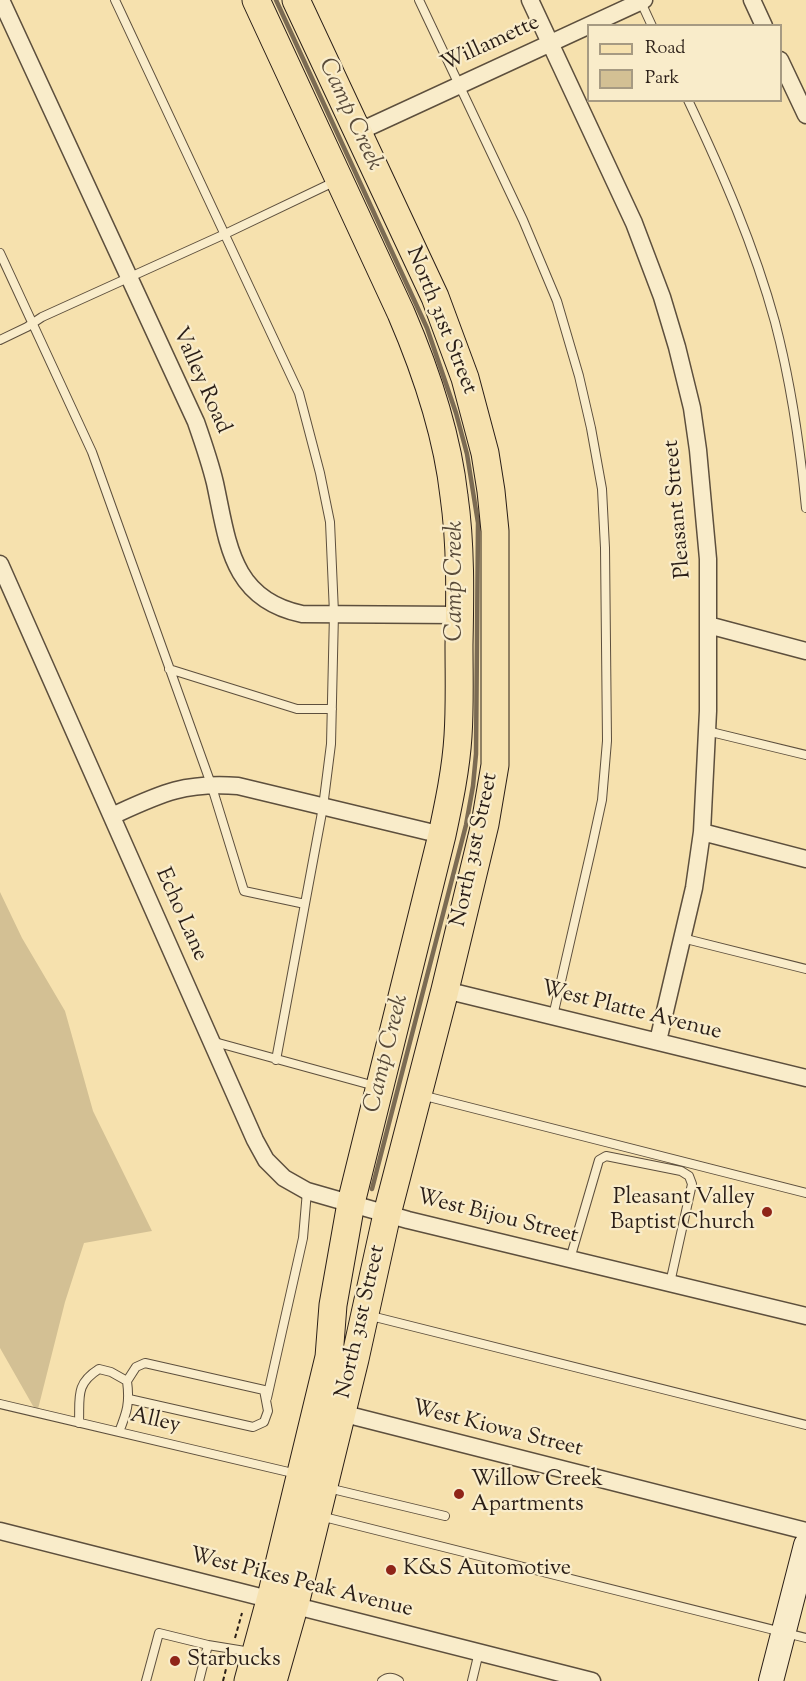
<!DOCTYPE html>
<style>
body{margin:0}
#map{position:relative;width:806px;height:1681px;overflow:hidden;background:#f6e1ae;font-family:"Sorts Mill Goudy",serif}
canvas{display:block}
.legend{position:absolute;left:587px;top:24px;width:195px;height:78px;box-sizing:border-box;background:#f9ecca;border:2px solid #a69a82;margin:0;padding:8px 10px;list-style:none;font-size:18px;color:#2a1e17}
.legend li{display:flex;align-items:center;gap:12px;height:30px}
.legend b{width:30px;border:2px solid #a69a82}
</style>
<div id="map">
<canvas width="806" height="1681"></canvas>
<ul class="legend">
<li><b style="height:8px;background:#f6e1ae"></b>Road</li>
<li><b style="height:16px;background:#d3c094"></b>Park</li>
</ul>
</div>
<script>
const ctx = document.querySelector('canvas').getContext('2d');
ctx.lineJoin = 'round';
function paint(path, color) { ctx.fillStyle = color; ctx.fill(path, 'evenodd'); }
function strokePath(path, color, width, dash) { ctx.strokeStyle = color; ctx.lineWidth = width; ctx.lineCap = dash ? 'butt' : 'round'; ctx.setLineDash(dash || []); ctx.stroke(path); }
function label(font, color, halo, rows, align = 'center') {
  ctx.font = font + ' "Sorts Mill Goudy",serif'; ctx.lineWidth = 4.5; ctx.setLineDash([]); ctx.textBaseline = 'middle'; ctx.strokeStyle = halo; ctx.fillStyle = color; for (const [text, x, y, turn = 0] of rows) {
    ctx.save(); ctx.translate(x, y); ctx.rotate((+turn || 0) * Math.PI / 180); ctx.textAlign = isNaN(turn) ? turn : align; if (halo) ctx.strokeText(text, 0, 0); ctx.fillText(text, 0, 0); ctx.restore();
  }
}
paint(new Path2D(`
 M0,892L22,938L65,1011L93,1111L152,1231L84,1243L65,1302L37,1413L0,1348Z`), '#d3c094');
strokePath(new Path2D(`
 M276,0L427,328L456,413L467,454L478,523L476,754L473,786L466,825L372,1189`), '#7b6b53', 4.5);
const service = new Path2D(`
 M115,0L299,393L320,473L330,522L334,613L331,744L323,807L276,1060
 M419,0L523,220L557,301L579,376L591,428L602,489L605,548L607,741L602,800L592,846L553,1016
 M640,0L652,26
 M688,100C722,172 754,245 775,322C791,383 800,445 806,508
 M0,253L92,452L211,784L244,891L305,904
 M0,340L27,327L42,317L225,234L336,181
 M169,669L297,709H332
 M707,731L806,755
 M682,938L806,969
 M211,1041L375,1086
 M421,1095L806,1193
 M570,1259L599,1160L606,1156L681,1171L689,1176L692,1184L670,1283
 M367,1315L806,1425
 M127,1381L136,1367L145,1363L264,1390L268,1411L264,1422L253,1427L129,1399
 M267,1398L303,1238L307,1191
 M0,1404L297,1474
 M79,1423C80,1397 75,1384 99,1369L111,1372L127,1381C130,1403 127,1412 119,1432
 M328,1488L445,1516
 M320,1516L806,1638
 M146,1681L159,1633L208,1645L251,1652
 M199,1681L208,1645
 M382,1681C387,1677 393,1677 399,1681
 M472,1681L479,1652`);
const minor = new Path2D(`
 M1,0L196,422C203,442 210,462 215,483C228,543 231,599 302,614L460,615
 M530,0L634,223L662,297L677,347L692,408L698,450L708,559V711L702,832L694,888L658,1041
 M752,0L764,26
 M780,60L806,115
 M358,132L644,0
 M0,564L255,1140L266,1160L284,1178L307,1191L408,1220L806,1316
 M708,625L806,651
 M112,816C160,794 183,782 238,786L442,835
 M702,832L806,859
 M445,990L806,1078
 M333,1411L806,1531
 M0,1531L592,1681`);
const secondary = new Path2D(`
 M771,1681L806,1545`);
const primary = new Path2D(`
 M248,1681L272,1593L329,1357L333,1305L351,1203L442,835C449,802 456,769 458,736C460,706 459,676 459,645C460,596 461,545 454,496C447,433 426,371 401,313L256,0
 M273,1681L296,1600L355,1359L387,1214L445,990L485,824L495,765V531L491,491L485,453L465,378L435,297L296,0`);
strokePath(service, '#5d4f3d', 10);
strokePath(minor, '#5d4f3d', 19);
strokePath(secondary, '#2a1e17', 26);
strokePath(primary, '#2a1e17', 29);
strokePath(new Path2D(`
 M235,1638L242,1613
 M223,1681L228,1661`), '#2a1e17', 2, [4.5, 3]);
strokePath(service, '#f9ecca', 8);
strokePath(minor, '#f9ecca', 16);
strokePath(secondary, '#f9ecca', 24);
strokePath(primary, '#f6e1ae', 27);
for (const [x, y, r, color] of [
 [767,1212,6,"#8f2418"],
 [459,1494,6,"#8f2418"],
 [391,1570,6,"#8f2418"],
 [175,1661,6,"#8f2418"]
]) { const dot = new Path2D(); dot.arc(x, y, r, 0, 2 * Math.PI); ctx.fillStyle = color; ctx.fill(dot); strokePath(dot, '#f9ecca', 2); }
label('22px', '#2a1e17', '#f9ecca', [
 ["Willamette",491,45,-25],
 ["North 31st Street",440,321,68],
 ["Valley Road",200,381,66],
 ["Pleasant Street",679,509,-95],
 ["North 31st Street",476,850,-78],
 ["Echo Lane",180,915,66],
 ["West Platte Avenue",631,1012,14],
 ["West Bijou Street",497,1218,14],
 ["North 31st Street",362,1322,-77],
 ["Alley",155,1422,13],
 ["West Kiowa Street",497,1430,14],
 ["West Pikes Peak Avenue",301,1584,14]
]);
label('22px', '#2a1e17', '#f9ecca', [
 ["Pleasant Valley",755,1199,"right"],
 ["Baptist Church",755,1224,"right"],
 ["Willow Creek",471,1481],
 ["Apartments",471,1506],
 ["K&S Automotive",403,1570],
 ["Starbucks",187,1661]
], 'left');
label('italic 24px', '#594b3a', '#f9ecca', [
 ["Camp Creek",349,115,65],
 ["Camp Creek",457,581,-90],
 ["Camp Creek",388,1054,-76]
]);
</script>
